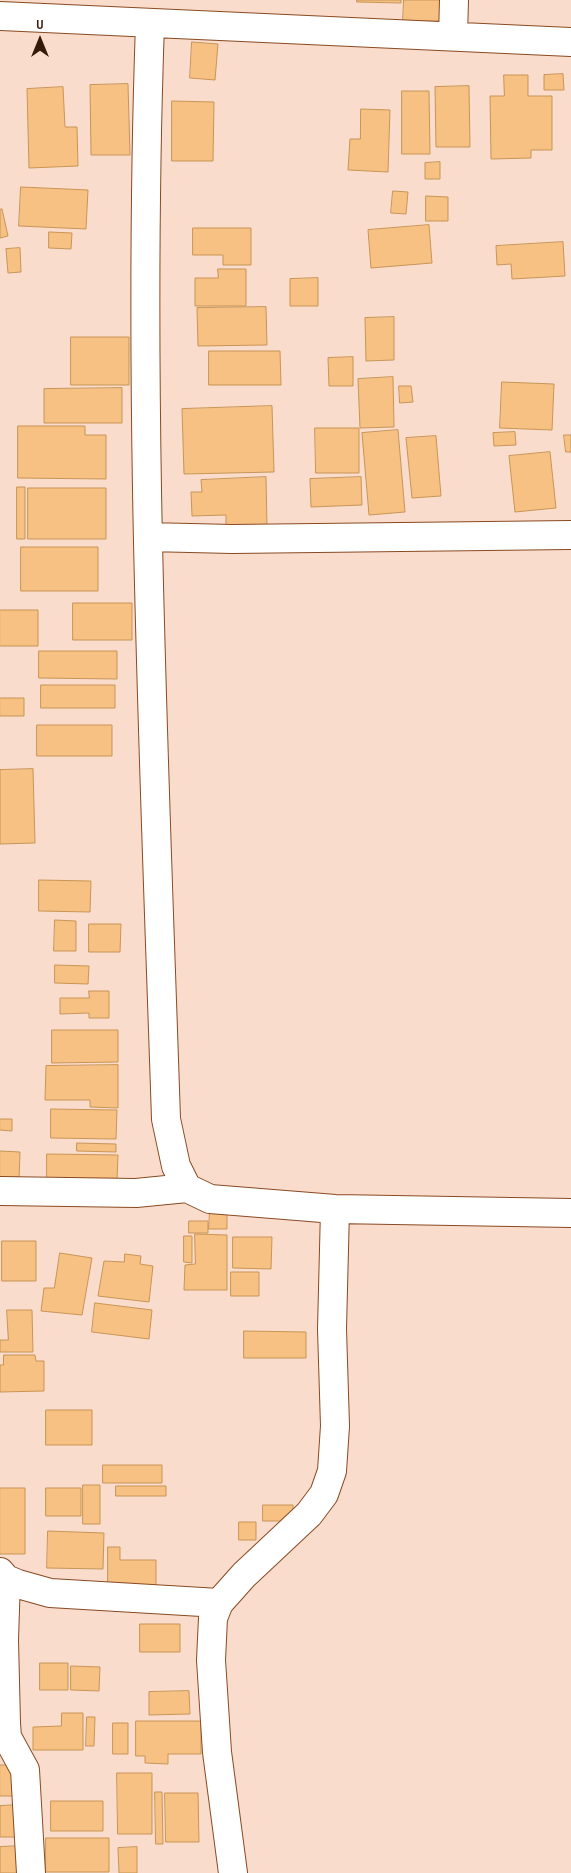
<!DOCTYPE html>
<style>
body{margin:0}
#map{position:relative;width:571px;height:1873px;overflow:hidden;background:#fadccc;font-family:"Sofia Sans Condensed",sans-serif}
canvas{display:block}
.north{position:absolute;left:15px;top:15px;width:50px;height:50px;-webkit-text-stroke:4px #fff;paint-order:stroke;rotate:0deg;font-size:14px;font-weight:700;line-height:20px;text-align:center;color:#341a09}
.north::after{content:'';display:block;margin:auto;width:18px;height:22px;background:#341a09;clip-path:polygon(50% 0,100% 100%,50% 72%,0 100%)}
</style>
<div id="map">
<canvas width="571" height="1873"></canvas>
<div class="north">U</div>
</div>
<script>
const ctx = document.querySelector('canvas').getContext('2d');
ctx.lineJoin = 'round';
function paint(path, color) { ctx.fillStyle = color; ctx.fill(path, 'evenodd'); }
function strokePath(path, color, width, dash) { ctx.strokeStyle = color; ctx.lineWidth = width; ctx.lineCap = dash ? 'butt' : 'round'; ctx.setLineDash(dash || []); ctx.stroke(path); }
const building = new Path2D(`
 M357,0H401V3L357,2Z
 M404,0H452L451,21H403Z
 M192,42L218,44L215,80L190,78Z
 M563,74L564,90H544V75Z
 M504,75H528V96H552V150H531V158L491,159L490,96H504Z
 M128,84L130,155H91L90,85Z
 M469,86L470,147H436L435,87Z
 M63,87L65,127H77L78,166L29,168L27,89Z
 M402,91H429L430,154H402Z
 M172,101L214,102L213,161H172Z
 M361,109L390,110L388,172L348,170L350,139H360Z
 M440,162V179H425V163Z
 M21,187L88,190L86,229L19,226Z
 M393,191L408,192L406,214L391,213Z
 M426,196L448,197V221H426Z
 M2,209L8,236L0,238V210Z
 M429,225L432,263L371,268L368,230Z
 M193,228H251V265H223V255H193Z
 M49,232L72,233L71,249L49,248Z
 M563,242L565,276L512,279L511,264L497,265L496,246Z
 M20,248L21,272L8,273L6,249Z
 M218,269H246V306H195V278H218Z
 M318,278V306H290V279Z
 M266,307L267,345L198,346L197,308Z
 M394,317V360L366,361L365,318Z
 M71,337H129V385H71Z
 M209,351H280L281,385H209Z
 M353,357V386H329L328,358Z
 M393,377L394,427L360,428L358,379Z
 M502,382L554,384L552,430L500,428Z
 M399,386H411L413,402L400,403Z
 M122,388V423H44V389Z
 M272,406L274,472L184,474L182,409Z
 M18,426H85V435H106V479L18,478Z
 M315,428H359V473H316Z
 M398,430L405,512L369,515L362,433Z
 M515,432L516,445L494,446L493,433Z
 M564,435H571V452H566Z
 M436,436L441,496L412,498L406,438Z
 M550,452L556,508L515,512L509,456Z
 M266,477L267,528L226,529V515L192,516L191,492H202L201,480Z
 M361,477L362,505L311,507L310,479Z
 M17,487H25V539H17Z
 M28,488H106V539H28Z
 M21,547H98V591H21Z
 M73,603H132V640H73Z
 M0,610H38V646H0Z
 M39,651H117V679L39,678Z
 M41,685H115V708H41Z
 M0,698H24V716H0Z
 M37,725H112V756H37Z
 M33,769L35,843L0,844V770Z
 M39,880L91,881L90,912L39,911Z
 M55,920L76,921V951H54Z
 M89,924H121L120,952H89Z
 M55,965L89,966L88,984L55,983Z
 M89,991H109V1018H89V1013L60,1014V998H89Z
 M52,1030H118V1062L52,1063Z
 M118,1065V1108L90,1107V1100H45L46,1066Z
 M51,1109L117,1110L116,1139L51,1138Z
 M0,1119H12V1131L0,1130Z
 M77,1143L116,1144V1152L77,1151Z
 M0,1151L20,1152L19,1181L0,1180Z
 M47,1154L118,1155L117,1181L47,1180Z
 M210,1210H227V1229H209Z
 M189,1221H208V1233H189Z
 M195,1234L227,1235V1290H184L185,1265L195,1264Z
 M184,1236H192V1263L184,1262Z
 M233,1237H272L271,1269L233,1268Z
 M2,1241H36V1281H2Z
 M60,1253L92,1258L82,1315L41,1311L44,1288H54Z
 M125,1254L141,1256L140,1264L153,1266L149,1302L98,1296L104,1261L124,1262Z
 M231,1272H259V1296H231Z
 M95,1303L152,1310L149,1339L92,1332Z
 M7,1310H32L33,1352H0V1340H8Z
 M244,1331L306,1332V1358H244Z
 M4,1355H35L36,1361H44V1391L0,1392V1365H3Z
 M46,1410H92V1445H46Z
 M103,1465H162V1483H103Z
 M83,1485H100V1524H83Z
 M116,1486H166V1496H116Z
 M0,1488H25V1554H0Z
 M46,1488H81V1516H46Z
 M263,1505H293V1521H263Z
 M239,1522H256V1540H239Z
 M48,1531L104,1533L103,1569L47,1568Z
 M108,1547H120V1560H156V1589L108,1595Z
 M140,1624H180V1652H140Z
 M40,1663H68V1690H40Z
 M71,1666L100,1667L99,1691L71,1690Z
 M189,1691L190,1714L149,1715V1692Z
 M62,1713H83V1750H33V1727L61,1726Z
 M87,1717H95L94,1746H86Z
 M136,1721H201V1754H168V1764L145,1763V1756H136Z
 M113,1723H128V1754H113Z
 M0,1765H18L19,1796H0Z
 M117,1773H152V1834H118Z
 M155,1792H162L163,1844H156Z
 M165,1793H198L199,1842H166Z
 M51,1801H103V1831H51Z
 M20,1805L21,1837H0V1806Z
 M46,1838H109V1872H46Z
 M22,1846L23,1873H0V1847Z
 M137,1847V1873H119L118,1848Z`);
paint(building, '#f6c182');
strokePath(building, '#c89557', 1);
const minor = new Path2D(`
 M0,16L571,42
 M150,24C137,389 154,754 166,1119L176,1166L187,1188L210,1199L335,1209L571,1213
 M453,36L454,0
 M148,537L232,539L571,535
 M0,1191L136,1193L187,1188
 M0,1572L6,1579L18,1584L50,1593L219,1603
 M6,1579L4,1640L6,1723L7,1737L25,1770L31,1873
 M233,1873L217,1752L211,1660L213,1618L219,1603L244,1575L309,1514L324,1494L332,1471L335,1426L332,1329L335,1209`);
strokePath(minor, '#894a22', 30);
strokePath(minor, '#fff', 28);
</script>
